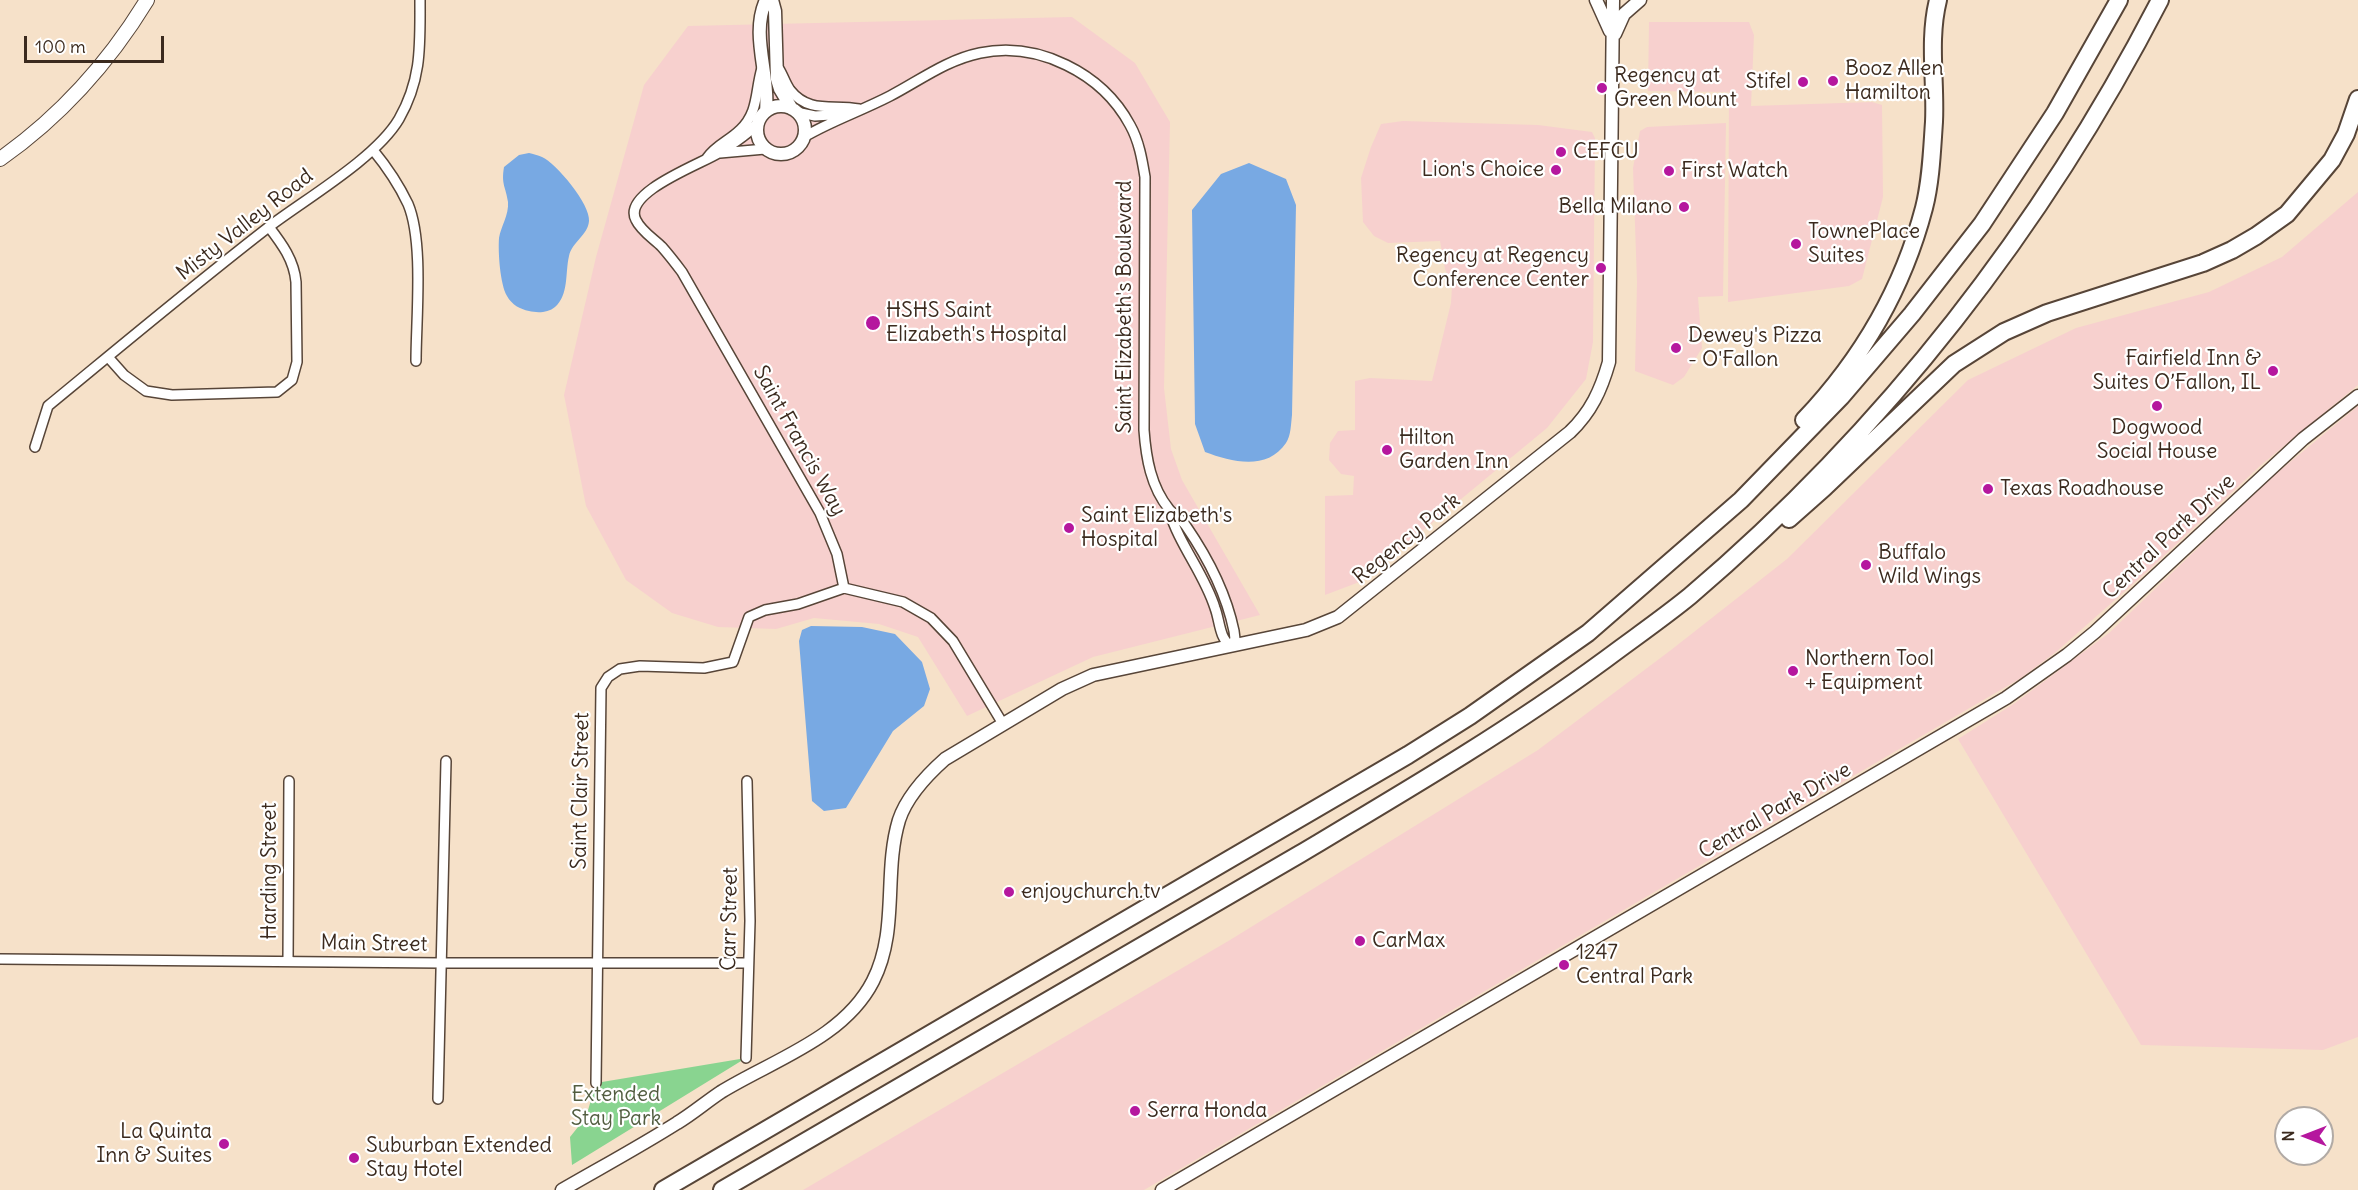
<!DOCTYPE html>
<meta charset="utf-8">
<style>
body{margin:0}
#map{position:relative;width:2358px;height:1190px;overflow:hidden;background:#f6e1c9;font-family:Delius,sans-serif}
canvas{display:block}
.north{position:absolute;left:2274px;top:1106px;width:60px;height:60px;box-sizing:border-box;background:#fff;border:2px solid #b1aaa5;border-radius:50%;rotate:270deg;font-size:16px;font-weight:700;line-height:24px;text-align:center;color:#3b2a1e}
.north::after{content:'';display:block;margin:auto;width:21px;height:27px;background:#b5179e;clip-path:polygon(50% 0,100% 100%,50% 72%,0 100%)}
.scale{position:absolute;left:24px;top:36px;width:140px;height:27px;box-sizing:border-box;border:3px solid #3b2a1e;border-top:0;padding-left:8px;font-size:18px;line-height:21px;white-space:nowrap;color:#3b2a1e;-webkit-text-stroke:4px #fff;paint-order:stroke}
</style>
<div id="map">
<canvas width="2358" height="1190"></canvas>
<div class="north">N</div>
<div class="scale">100 m</div>
</div>
<script>
const ctx = document.querySelector('canvas').getContext('2d');
ctx.lineJoin = 'round';
function paint(path, color) { ctx.fillStyle = color; ctx.fill(path, 'evenodd'); }
function strokePath(path, color, width, dash) { ctx.strokeStyle = color; ctx.lineWidth = width; ctx.lineCap = dash ? 'butt' : 'round'; ctx.setLineDash(dash || []); ctx.stroke(path); }
function label(font, color, halo, rows, align = 'center') {
  ctx.font = font + ' Delius,sans-serif'; ctx.lineWidth = 4.5; ctx.setLineDash([]); ctx.textBaseline = 'middle'; ctx.strokeStyle = halo; ctx.fillStyle = color; for (const [text, x, y, turn = 0] of rows) {
    ctx.save(); ctx.translate(x, y); ctx.rotate((+turn || 0) * Math.PI / 180); ctx.textAlign = isNaN(turn) ? turn : align; if (halo) ctx.strokeText(text, 0, 0); ctx.fillText(text, 0, 0); ctx.restore();
  }
}
paint(new Path2D(`
 M1072,17L1135,63L1170,122L1164,388L1171,449L1182,480L1260,615L1093,657L967,716L918,637L879,624L814,618L776,629L718,627L672,613L626,580L586,506L564,395L596,257L644,85L688,26Z
 M1649,22H1749L1754,35L1751,106L1872,102L1882,105L1883,197L1862,279L1849,286L1728,302L1729,92L1648,91Z
 M1403,121L1538,125L1592,132L1595,138L1593,342L1586,379L1547,428L1362,581L1325,595V496L1353,495L1354,476L1341,474L1329,460L1330,443L1338,431L1355,430V381L1370,378L1432,381L1451,303L1452,286L1445,269L1440,241L1388,243L1374,236L1363,222L1361,178L1371,147L1381,124Z
 M1726,123L1723,296L1698,297L1702,348L1684,377L1673,385L1635,371L1637,282L1633,168L1640,131L1647,127Z
 M2358,192V385L2261,465L2150,569L2056,652L2021,678L1144,1190H803L1230,940L1538,750L1671,650L1787,559L1968,380L2076,328L2209,292L2282,257Z
 M2358,406V1037L2323,1050L2141,1045L1958,739L2015,703L2109,633L2272,477Z`), '#f7d0ce');
paint(new Path2D(`
 M746,1058L572,1165L570,1137L586,1117L596,1083Z`), '#89d490');
paint(new Path2D(`
 M529,153C533,154 538,155 542,157C556,163 591,205 589,221C588,235 572,242 569,256C565,273 569,295 555,307C548,313 537,313 529,311C520,309 512,305 507,296C500,284 498,252 499,238C501,226 509,215 508,202C506,187 501,185 504,167L519,155Z
 M1249,163L1286,179L1296,205L1292,415C1291,423 1291,436 1286,443C1267,471 1232,462 1205,452L1195,424L1192,210L1221,174Z
 M811,626L862,627L895,634L922,662L930,689L924,706L893,731L846,808L824,811L812,801L799,641L802,630Z`), '#78a9e3');
const minor = new Path2D(`
 M779,69C783,75 785,83 790,90C809,114 833,104 859,109
 M796,112L815,116L847,114
 M757,124C747,135 733,144 720,152C704,163 621,192 636,220C641,231 654,239 662,247C669,255 676,264 682,272L820,513L837,554L844,588L903,602L931,618L953,641L1003,724
 M804,137C831,121 861,111 890,96C919,81 946,60 980,53C1038,41 1102,73 1130,125C1139,141 1142,159 1145,177L1144,430C1146,458 1151,487 1169,509C1174,515 1181,519 1186,526C1208,558 1226,592 1234,631L1235,639L1231,646C1219,638 1220,621 1215,608C1204,573 1179,545 1169,510
 M373,150C387,167 399,185 408,204C424,242 416,319 416,361
 M720,153L765,149
 M707,158C716,145 729,141 740,130C759,112 755,91 762,68
 M108,357L124,375L146,391L172,395L277,392L292,380L297,362L296,282C294,260 282,244 269,227
 M35,447L48,406C121,346 195,284 270,226C307,198 376,158 399,119C422,79 420,45 420,0
 M0,959L441,963H748
 M288,961L289,781
 M746,1058L750,921L747,781
 M596,1083L601,688L608,677L620,669L640,666L704,668L733,662L749,617L765,610L798,604L844,588
 M438,1099L446,761`);
const tertiary = new Path2D(`
 M772,0L775,11L777,79L780,89L792,109
 M1596,0L1610,31
 M1615,34L1624,14L1640,0
 M757 130a24 24 0 1 1 48 0a24 24 0 1 1-48 0Z
 M766,111C770,75 750,35 766,0
 M562,1190C600,1168 639,1147 677,1123C692,1114 706,1102 721,1092C773,1060 844,1038 873,981C899,930 883,873 899,820C907,796 927,775 945,759L1062,689L1093,675L1306,630L1338,617L1570,432C1591,412 1601,390 1609,362L1613,0
 M1162,1190L2006,698L2067,655L2095,632L2303,439L2358,396`);
const secondary = new Path2D(`
 M0,159C61,116 108,64 147,0`);
const motorway = new Path2D(`
 M1804,420C1861,360 1903,288 1924,208C1931,181 1932,150 1934,122C1936,82 1928,40 1938,0
 M1789,519L1824,488L1954,364L2004,332L2047,313L2203,263L2232,250L2256,236L2287,214L2332,160L2346,134L2358,99
 M663,1190L1408,755L1470,716L1588,633L1741,500L1841,397L1912,314L1982,224L2055,113L2119,0
 M722,1190C914,1077 1108,967 1300,854C1404,792 1508,731 1606,659C1634,638 1663,618 1690,596C1885,430 2043,227 2160,0`);
strokePath(minor, '#574538', 12);
strokePath(tertiary, '#574538', 15);
strokePath(secondary, '#574538', 16);
strokePath(motorway, '#574538', 20);
strokePath(minor, '#fff', 9);
strokePath(tertiary, '#fff', 12);
strokePath(secondary, '#fff', 14);
strokePath(motorway, '#fff', 16);
for (const [x, y, r, color] of [
 [1833,81,6,"#b5179e"],
 [1803,82,6,"#b5179e"],
 [1602,88,6,"#b5179e"],
 [1561,152,6,"#b5179e"],
 [1556,170,6,"#b5179e"],
 [1669,171,6,"#b5179e"],
 [1684,207,6,"#b5179e"],
 [1796,244,6,"#b5179e"],
 [1601,268,6,"#b5179e"],
 [873,323,8,"#b5179e"],
 [1676,348,6,"#b5179e"],
 [2273,371,6,"#b5179e"],
 [2157,406,6,"#b5179e"],
 [1387,450,6,"#b5179e"],
 [1988,489,6,"#b5179e"],
 [1069,528,6,"#b5179e"],
 [1866,565,6,"#b5179e"],
 [1793,671,6,"#b5179e"],
 [1009,892,6,"#b5179e"],
 [1360,941,6,"#b5179e"],
 [1564,965,6,"#b5179e"],
 [1135,1111,6,"#b5179e"],
 [224,1144,6,"#b5179e"],
 [354,1158,6,"#b5179e"]
]) { const dot = new Path2D(); dot.arc(x, y, r, 0, 2 * Math.PI); ctx.fillStyle = color; ctx.fill(dot); strokePath(dot, '#fff', 2); }
label('21px', '#3b2a1e', '#fff', [
 ["Booz Allen",1845,69],
 ["Hamilton",1845,93],
 ["Regency at",1614,76],
 ["Green Mount",1614,100],
 ["Stifel",1791,82,"right"],
 ["CEFCU",1573,152],
 ["Lion's Choice",1544,170,"right"],
 ["First Watch",1681,171],
 ["Bella Milano",1672,207,"right"],
 ["TownePlace",1808,232],
 ["Suites",1808,256],
 ["Regency at Regency",1589,256,"right"],
 ["Conference Center",1589,280,"right"],
 ["HSHS Saint",886,311],
 ["Elizabeth's Hospital",886,335],
 ["Dewey's Pizza",1688,336],
 ["- O'Fallon",1688,360],
 ["Fairfield Inn &",2261,359,"right"],
 ["Suites O’Fallon, IL",2261,383,"right"],
 ["Dogwood",2157,428,"center"],
 ["Social House",2157,452,"center"],
 ["Hilton",1399,438],
 ["Garden Inn",1399,462],
 ["Texas Roadhouse",2000,489],
 ["Saint Elizabeth's",1081,516],
 ["Hospital",1081,540],
 ["Buffalo",1878,553],
 ["Wild Wings",1878,577],
 ["Northern Tool",1805,659],
 ["+ Equipment",1805,683],
 ["enjoychurch.tv",1021,892],
 ["CarMax",1372,941],
 ["1247",1576,953],
 ["Central Park",1576,977],
 ["Serra Honda",1147,1111],
 ["La Quinta",212,1132,"right"],
 ["Inn & Suites",212,1156,"right"],
 ["Suburban Extended",366,1146],
 ["Stay Hotel",366,1170]
], 'left');
label('21px', '#3b2a1e', '#fff', [
 ["Misty Valley Road",245,225,-38],
 ["Saint Elizabeth's Boulevard",1125,307,-90],
 ["Saint Francis Way",799,441,61],
 ["Central Park Drive",2169,537,-43],
 ["Regency Park",1407,539,-39],
 ["Saint Clair Street",581,791,-89],
 ["Central Park Drive",1775,811,-30],
 ["Harding Street",270,871,-90],
 ["Carr Street",730,919,-89],
 ["Main Street",374,944,1]
]);
label('21px', '#525d40', '#fff', [
 ["Extended",616,1095],
 ["Stay Park",616,1119]
]);
</script>
